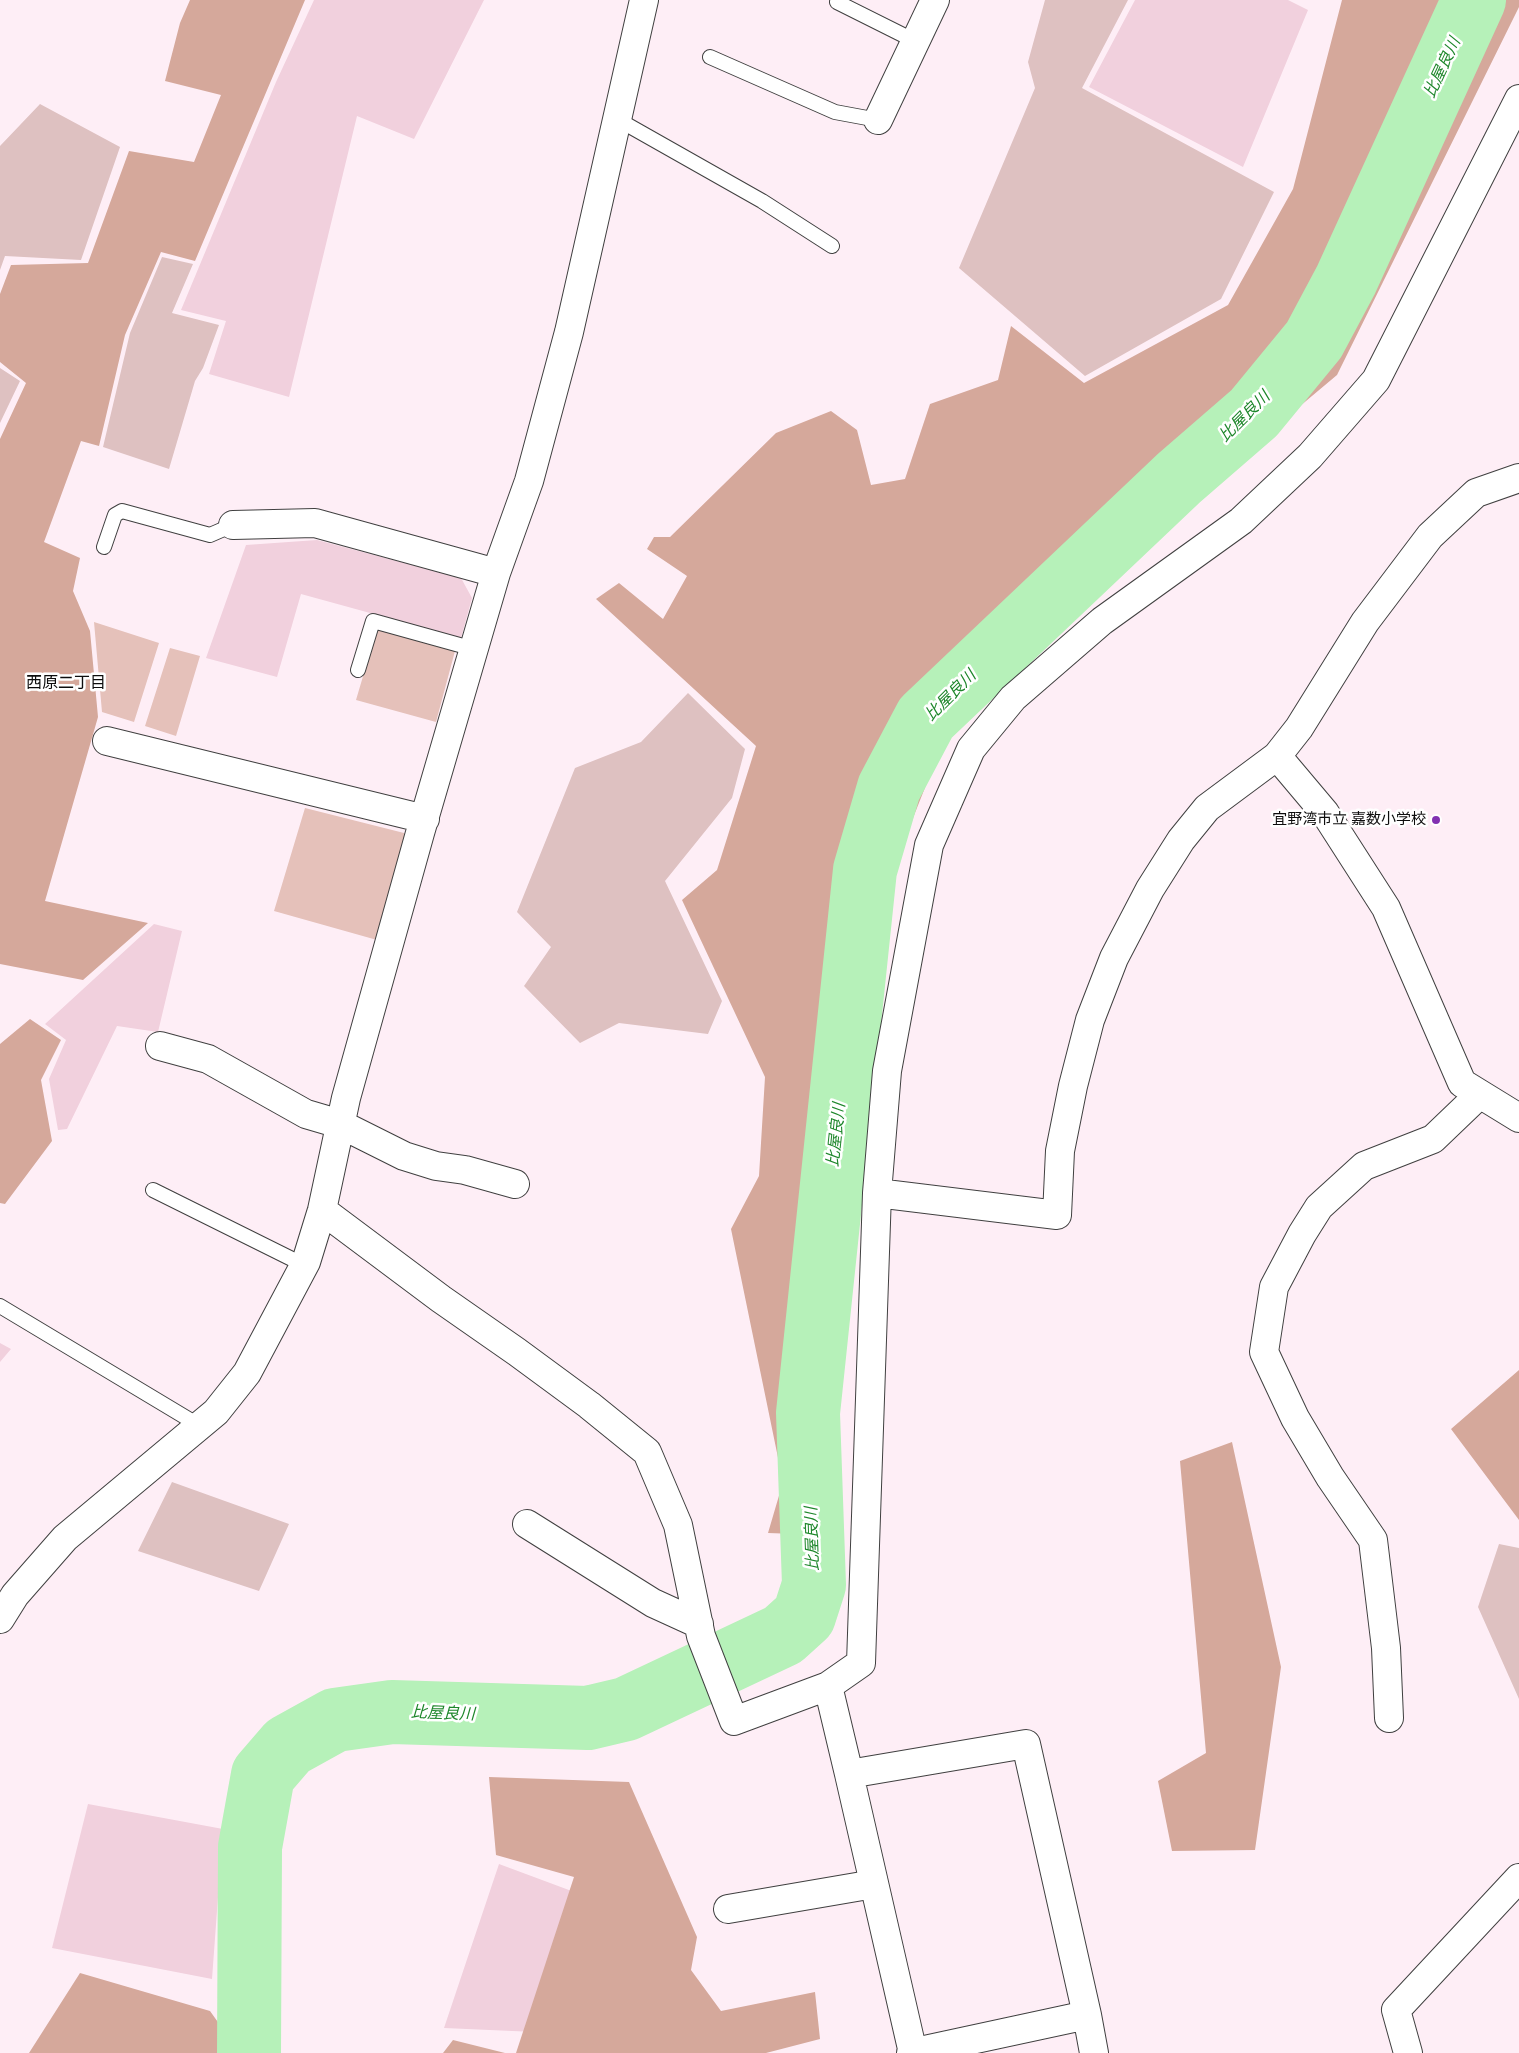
<!DOCTYPE html>
<meta charset="utf-8">
<style>
body{margin:0}
canvas{display:block;background:#feeef6}
</style>
<canvas width="1519" height="2053"></canvas>
<script>
const ctx = document.querySelector('canvas').getContext('2d');
ctx.lineJoin = 'round';
function paint(path, color) { ctx.fillStyle = color; ctx.fill(path, 'evenodd'); }
function strokePath(path, color, width, dash) { ctx.strokeStyle = color; ctx.lineWidth = width; ctx.lineCap = dash ? 'butt' : 'round'; ctx.setLineDash(dash || []); ctx.stroke(path); }
function label(font, color, halo, rows, align = 'center') {
  ctx.font = font + ' "Times New Roman","Noto Sans JP",serif'; ctx.lineWidth = 5; ctx.setLineDash([]); ctx.textBaseline = 'middle'; ctx.strokeStyle = halo; ctx.fillStyle = color; for (const [text, x, y, turn = 0] of rows) {
    ctx.save(); ctx.translate(x, y); ctx.rotate((+turn || 0) * Math.PI / 180); ctx.textAlign = isNaN(turn) ? turn : align; if (halo) ctx.strokeText(text, 0, 0); ctx.fillText(text, 0, 0); ctx.restore();
  }
}
paint(new Path2D(`
 M314,0H484L414,139L357,116L289,397L209,374L226,321L181,310L276,82Z
 M1135,0H1288L1308,10L1243,167L1089,87Z
 M317,540L461,578L472,598L461,638L301,594L277,677L206,658L246,545Z
 M154,924L182,931L158,1032L117,1026L67,1129L58,1130L49,1079L66,1040L45,1024Z
 M0,1343L11,1349L0,1362Z
 M88,1804L223,1829L212,1979L52,1948Z
 M499,1864L577,1893L558,2033L444,2028Z`), '#f1d0dd');
paint(new Path2D(`
 M94,622L159,643L134,722L102,712Z
 M377,629L455,651L436,722L356,700Z
 M170,648L200,656L176,736L145,726Z
 M305,808L408,834L377,940L274,911Z`), '#e5c1ba');
paint(new Path2D(`
 M190,0H305L195,261L161,252L125,335L99,446L81,441L44,542L80,558L73,591L90,631L98,717L45,901L148,923L83,980L0,964V439L26,383L0,362V294L11,265L88,263L129,151L194,162L221,95L165,81L180,23Z
 M1342,0H1519V7L1337,375L1188,500L961,697L880,901L835,1240L824,1535L768,1533L783,1482L731,1229L759,1176L765,1077L682,900L717,870L756,746L596,599L619,583L663,619L687,576L647,549L654,537H670L776,433L831,411L857,430L871,485L905,479L930,404L998,380L1011,326L1084,383L1228,305L1293,189Z
 M30,1019L61,1040L41,1080L52,1141L5,1204L0,1203V1044Z
 M1519,1370V1520L1451,1429Z
 M1232,1442L1281,1667L1255,1850L1172,1851L1158,1781L1206,1753L1180,1461Z
 M489,1777L629,1782L697,1937L691,1970L721,2011L815,1992L820,2039L766,2053H516L574,1877L496,1855Z
 M80,1973L210,2011L240,2053H29Z
 M453,2040L505,2053H443Z`), '#d5a89b');
paint(new Path2D(`
 M1045,0H1128L1082,88L1274,192L1221,299L1085,376L959,268L1035,88L1028,62Z
 M40,104L120,147L81,260L5,256L0,270V146Z
 M162,257L193,264L172,313L219,325L203,368L195,381L169,469L103,447L130,333Z
 M0,368L20,381L0,423Z
 M688,693L745,749L732,798L665,881L722,1001L708,1034L619,1023L580,1043L524,986L551,947L517,912L575,768L641,742Z
 M172,1482L289,1524L259,1591L138,1551Z
 M1499,1544L1519,1548V1699L1478,1607Z`), '#dec1c1');
strokePath(new Path2D(`
 M249,2053L250,1847L263,1775L288,1746L335,1720L392,1712L588,1718L626,1709L783,1635L804,1616L814,1585L808,1413L865,870L889,788L926,718L1179,478L1254,413L1314,340L1346,280L1474,0`), '#b6f1b9', 64);
const service = new Path2D(`
 M837,2L915,41
 M710,57L835,112L878,120
 M617,119L762,201L832,246
 M104,547L115,515L122,511L210,535L233,525
 M358,670L373,621L474,649
 M153,1190L304,1265
 M0,1306L200,1426`);
const minor = new Path2D(`
 M878,120L935,0
 M233,525L315,523L496,573
 M107,741L425,819
 M1277,756L1325,813L1386,908L1462,1083L1519,1118
 M160,1046L208,1059L306,1114L340,1124L404,1156L436,1166L465,1170L515,1184
 M877,1193L1057,1215L1060,1151L1073,1086L1090,1020L1114,958L1150,889L1181,840L1207,808L1277,756L1299,728L1365,622L1430,536L1476,493L1519,478
 M322,1210L441,1299L517,1352L589,1405L647,1452L678,1525L701,1636L734,1721L828,1686L861,1663L877,1193L887,1071L929,845L971,749L1013,698L1102,621L1241,521L1310,456L1376,380L1519,99
 M527,1524L653,1603L699,1624
 M0,1619L15,1595L65,1538L216,1412L247,1373L306,1262L322,1210L346,1098L420,833L496,573L529,481L569,332L644,0
 M828,1686L849,1774L1026,1744L1087,2015
 M1389,1718L1386,1648L1373,1540L1330,1477L1295,1418L1264,1352L1274,1287L1302,1234L1319,1207L1364,1166L1433,1139L1480,1094
 M849,1774L913,2053
 M728,1909L874,1884
 M911,2053L1087,2015L1094,2053
 M1408,2053L1396,2010L1519,1878`);
strokePath(service, '#404040', 16);
strokePath(minor, '#404040', 30);
strokePath(service, '#fff', 14);
strokePath(minor, '#fff', 28);
for (const [x, y, r, color] of [
 [1436,820,5,"#8230b1"]
]) { const dot = new Path2D(); dot.arc(x, y, r, 0, 2 * Math.PI); ctx.fillStyle = color; ctx.fill(dot); strokePath(dot, '#fff', 2); }
label('15px', '#0d0d0d', '#fff', [
 ["宜野湾市立 嘉数小学校",1426,820]
], 'right');
label('italic 16px', '#1e872b', '#fff', [
 ["比屋良川",1443,68,-65],
 ["比屋良川",1245,417,-45],
 ["比屋良川",951,696,-45],
 ["比屋良川",837,1135,-84],
 ["比屋良川",813,1539,-92],
 ["比屋良川",443,1714,2]
]);
label('16px', '#0d0d0d', '#fff', [
 ["西原二丁目",66,684]
]);
</script>
